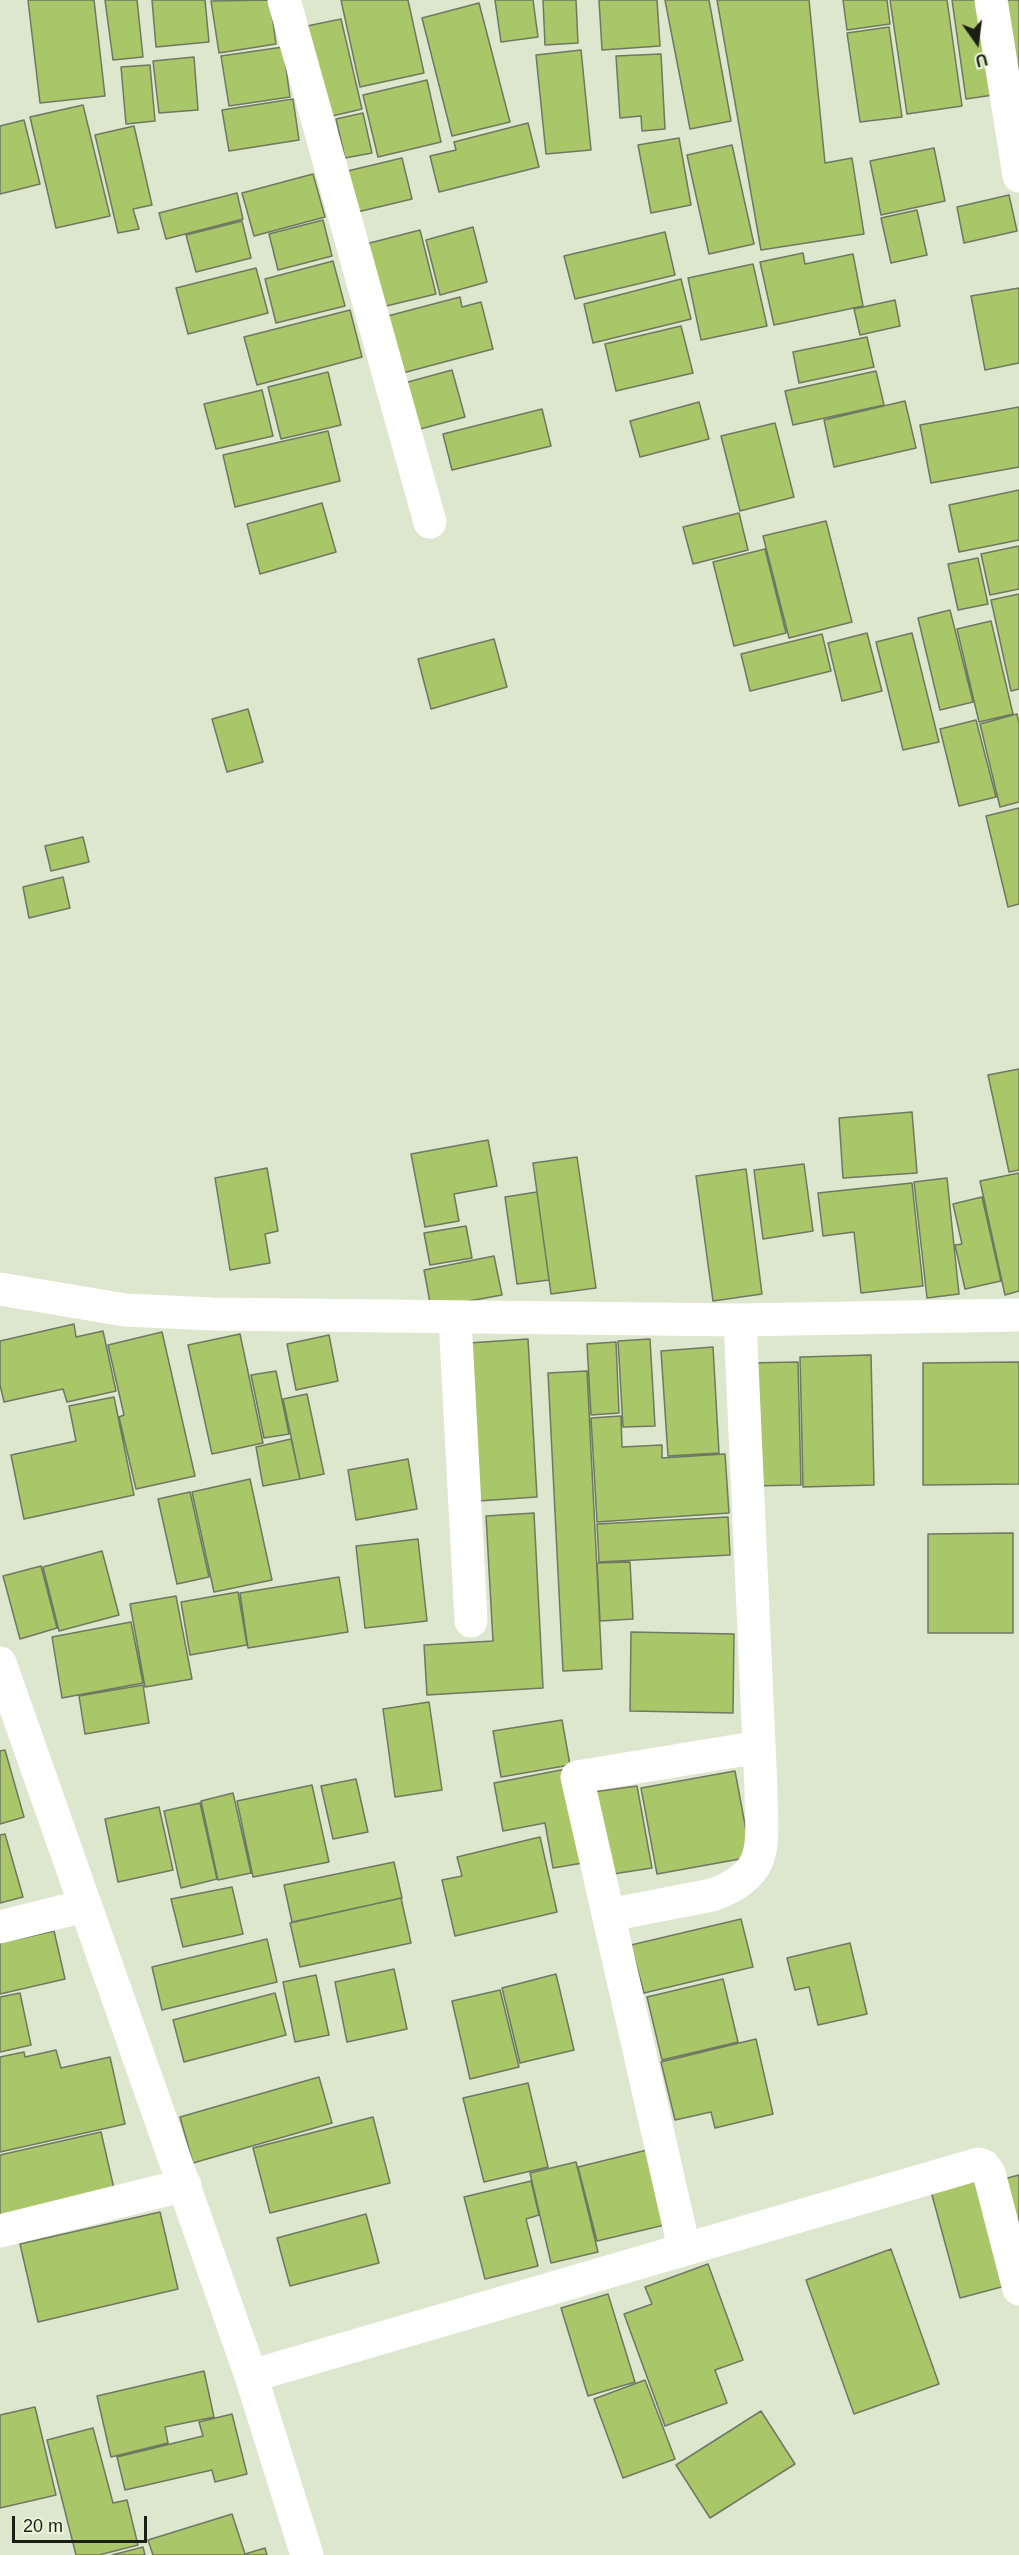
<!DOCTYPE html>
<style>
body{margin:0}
#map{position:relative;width:1019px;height:2555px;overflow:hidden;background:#dde7cd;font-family:Arial,sans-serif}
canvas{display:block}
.north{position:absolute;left:947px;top:12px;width:60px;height:60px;-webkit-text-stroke:4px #eaf4da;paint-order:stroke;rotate:166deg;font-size:16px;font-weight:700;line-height:24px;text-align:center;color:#1b1e15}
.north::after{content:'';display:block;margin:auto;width:21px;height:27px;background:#1b1e15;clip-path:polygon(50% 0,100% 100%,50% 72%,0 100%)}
.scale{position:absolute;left:12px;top:2516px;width:135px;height:27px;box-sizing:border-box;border:3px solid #1b1e15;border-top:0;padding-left:8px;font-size:18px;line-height:21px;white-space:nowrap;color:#1b1e15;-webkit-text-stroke:4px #eaf4da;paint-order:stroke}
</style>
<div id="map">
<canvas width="1019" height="2555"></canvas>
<div class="north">U</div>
<div class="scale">20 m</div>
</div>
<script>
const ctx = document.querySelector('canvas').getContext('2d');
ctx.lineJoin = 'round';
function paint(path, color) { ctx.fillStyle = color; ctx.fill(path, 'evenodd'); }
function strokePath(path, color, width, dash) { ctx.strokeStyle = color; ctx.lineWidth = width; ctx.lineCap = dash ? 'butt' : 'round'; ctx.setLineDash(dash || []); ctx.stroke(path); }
const building = new Path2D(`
 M28,0H94L105,96L40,103Z
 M105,0H137L143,57L113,60Z
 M152,0H205L209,42L156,47Z
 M270,0L276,44L219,53L211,1Z
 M341,0H408L424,73L360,87Z
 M495,0H533L538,37L501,42Z
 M543,0H576L578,43L545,45Z
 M599,0H657L660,46L602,50Z
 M665,0H709L731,121L690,129Z
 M717,0H809L825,163L852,158L864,234L761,250Z
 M843,0H887L890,24L847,30Z
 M890,0H947L962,106L907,114Z
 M952,0H987L1000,94L966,99Z
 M1004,0H1019V90Z
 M479,3L510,122L452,136L422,18Z
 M341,19L362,109L328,117L307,26Z
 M889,27L902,117L860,122L847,33Z
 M283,47L290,97L229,106L221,56Z
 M581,50L591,150L546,154L536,55Z
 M661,54L665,129L642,131L641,116L620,118L616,56Z
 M194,57L198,110L159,113L153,61Z
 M150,65L155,121L126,124L121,67Z
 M427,80L441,142L378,157L363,95Z
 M293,99L299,140L229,151L222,110Z
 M83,105L110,216L56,228L30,117Z
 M363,113L372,153L345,158L336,119Z
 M24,120L40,184L0,194V126Z
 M528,123L539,167L439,192L430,156L456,150L454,142Z
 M134,126L152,205L133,209L139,229L118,233L95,135Z
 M679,138L691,205L651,213L638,145Z
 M732,145L754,244L709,254L687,155Z
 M934,148L945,201L881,215L870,161Z
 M402,158L412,199L349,214L339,173Z
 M313,174L325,217L254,236L242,193Z
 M237,193L243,219L166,239L159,213Z
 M1009,195L1017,231L964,243L957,207Z
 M917,210L927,255L891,263L881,218Z
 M323,220L332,256L278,270L269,234Z
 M242,221L251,258L196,272L186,235Z
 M473,227L487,282L440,295L426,240Z
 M420,230L436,294L378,308L362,245Z
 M665,232L675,275L575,299L564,256Z
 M803,253L805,264L853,254L863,306L774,325L760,262Z
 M333,261L345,306L276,323L265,279Z
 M753,264L767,326L701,340L688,278Z
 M256,268L268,313L188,334L176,288Z
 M681,279L691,319L593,343L584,304Z
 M1019,288V363L985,370L971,296Z
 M460,297L462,307L481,302L493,349L395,375L380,318Z
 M895,300L900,326L860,335L854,309Z
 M350,310L362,357L257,385L244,337Z
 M681,326L693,373L616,391L605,344Z
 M867,337L874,367L799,383L793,352Z
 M452,370L465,417L409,432L397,385Z
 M876,371L884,405L793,425L785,391Z
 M328,372L341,425L281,439L268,387Z
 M262,390L273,436L216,449L204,404Z
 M905,401L916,448L834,467L824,420Z
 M699,402L709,439L640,457L630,421Z
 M1019,407V467L931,483L920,425Z
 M542,409L551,446L452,470L443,434Z
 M775,423L794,497L740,511L721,436Z
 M328,431L340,481L235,507L223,455Z
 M1019,490V540L959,552L949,505Z
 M322,503L336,552L260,574L247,524Z
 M739,513L748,550L693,564L683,527Z
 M826,521L852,622L789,638L763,536Z
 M1019,546V589L990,595L981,554Z
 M765,549L786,633L734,646L713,562Z
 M978,558L988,604L958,610L948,564Z
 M1019,594V689L1011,691L991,600Z
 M950,610L973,702L940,710L918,618Z
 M991,621L1013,714L979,722L957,629Z
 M867,633L882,691L842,701L828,643Z
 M912,633L939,742L903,750L876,642Z
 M822,634L831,671L750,691L741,654Z
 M494,639L507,687L431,709L418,659Z
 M248,709L263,762L227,772L212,719Z
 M1017,714L1019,724V802L1000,807L980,724Z
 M976,720L996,797L959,806L940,729Z
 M1019,808V904L1008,907L986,816Z
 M83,837L89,862L51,871L45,846Z
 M63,877L70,908L29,918L23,887Z
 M1019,1069V1170L1009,1172L988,1075Z
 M912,1112L917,1173L843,1178L839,1118Z
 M488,1140L497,1186L454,1194L459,1221L425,1227L411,1154Z
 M577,1157L596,1288L551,1294L533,1163Z
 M804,1164L813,1231L763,1239L754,1170Z
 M267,1168L278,1231L265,1234L270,1263L230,1270L215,1178Z
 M746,1169L762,1294L713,1301L696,1176Z
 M1019,1173V1291L1005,1295L980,1181Z
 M947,1178L959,1294L927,1298L914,1182Z
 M912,1183L923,1286L861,1293L854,1232L823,1236L818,1193Z
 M537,1192L549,1280L517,1284L505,1197Z
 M982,1197L1001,1281L965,1289L955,1245L962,1244L953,1204Z
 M466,1226L472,1258L430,1265L424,1233Z
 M494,1256L502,1295L431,1308L424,1270Z
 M74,1324L76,1337L103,1331L116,1391L67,1402L63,1389L4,1402L0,1385V1341Z
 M162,1332L195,1476L136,1489L119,1417L124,1415L108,1345Z
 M240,1334L263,1443L212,1454L188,1345Z
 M329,1335L338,1381L296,1390L287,1344Z
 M528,1339L537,1497L478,1501L469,1343Z
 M650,1339L655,1426L623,1427L618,1341Z
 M616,1342L619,1413L591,1415L587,1344Z
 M713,1347L719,1453L668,1456L661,1351Z
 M871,1355L874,1485L803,1487L800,1357Z
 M798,1362L801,1485L750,1486L747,1363Z
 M1019,1362V1484L923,1485V1363Z
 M276,1371L289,1434L264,1438L251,1375Z
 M587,1371L602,1669L563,1671L548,1373Z
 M307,1394L324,1474L300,1479L283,1399Z
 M114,1397L134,1495L24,1519L11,1455L76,1441L69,1406Z
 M621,1416L622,1447L662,1445V1458L725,1454L729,1513L597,1522L591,1418Z
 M291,1439L300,1479L263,1486L256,1447Z
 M408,1459L417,1509L356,1520L348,1470Z
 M250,1479L272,1580L214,1592L192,1492Z
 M190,1492L209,1577L177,1584L158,1499Z
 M534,1513L543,1688L427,1695L424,1645L493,1641L486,1516Z
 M728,1517L730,1555L599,1562L597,1524Z
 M1013,1533V1633H928V1534Z
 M418,1539L427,1621L365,1628L356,1546Z
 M102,1551L119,1615L59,1631L43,1567Z
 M630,1562L633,1619L600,1621L597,1563Z
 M41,1566L57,1628L20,1639L3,1576Z
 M339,1577L348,1632L248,1648L240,1593Z
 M238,1592L247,1645L190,1655L181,1602Z
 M176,1596L192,1679L145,1687L130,1604Z
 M131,1622L143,1683L62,1698L52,1637Z
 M631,1632L734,1634L733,1713L630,1711Z
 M143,1685L149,1723L85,1734L79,1696Z
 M429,1702L442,1790L395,1797L383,1709Z
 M562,1720L570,1765L501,1777L493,1731Z
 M5,1750L24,1817L0,1824V1751Z
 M571,1768L589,1862L553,1868L545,1823L503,1831L494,1783Z
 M735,1771L751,1857L657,1874L641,1788Z
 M356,1779L368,1832L333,1839L321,1786Z
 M312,1785L329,1862L253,1877L237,1801Z
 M637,1786L652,1868L600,1876L586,1793Z
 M233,1793L251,1873L218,1880L201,1801Z
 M200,1803L217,1879L181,1888L164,1811Z
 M159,1807L173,1870L118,1882L105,1819Z
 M5,1834L23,1897L0,1903V1835Z
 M540,1837L557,1912L455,1936L442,1880L462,1876L457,1857Z
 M394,1862L402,1898L292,1922L284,1885Z
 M232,1887L243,1934L183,1947L171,1899Z
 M401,1898L411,1943L300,1967L290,1923Z
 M741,1919L753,1967L644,1993L631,1945Z
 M54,1931L65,1979L0,1994V1943Z
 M267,1939L277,1982L162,2010L152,1967Z
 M850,1943L867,2014L818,2025L809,1987L795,1990L787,1958Z
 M394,1969L407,2029L347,2042L335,1982Z
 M556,1974L574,2050L520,2063L502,1988Z
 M316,1975L329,2035L295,2042L283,1982Z
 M723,1979L738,2042L662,2060L647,1997Z
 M500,1990L519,2067L470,2079L452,2001Z
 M20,1993L31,2045L0,2052V1997Z
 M275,1993L286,2035L184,2062L173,2020Z
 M756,2039L773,2114L715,2128L711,2112L675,2120L661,2062Z
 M56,2050L61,2068L110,2057L125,2124L0,2152V2057L24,2052L25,2057Z
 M319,2077L332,2123L193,2163L180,2117Z
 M528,2083L548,2167L484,2182L463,2098Z
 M373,2117L390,2183L270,2213L253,2148Z
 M101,2132L115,2193L0,2220V2155Z
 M655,2148L673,2223L597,2241L578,2167Z
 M576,2162L598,2252L551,2263L530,2173Z
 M979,2170L1009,2285L960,2298L929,2184Z
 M1019,2175V2238L1000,2180Z
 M531,2181L539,2215L526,2219L538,2266L485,2279L464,2197Z
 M160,2212L178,2289L38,2322L20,2244Z
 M366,2214L379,2263L290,2286L277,2238Z
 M891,2249L939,2384L854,2414L806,2280Z
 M708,2264L743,2360L715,2370L727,2403L665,2426L624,2314L652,2304L645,2287Z
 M608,2294L635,2382L588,2396L561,2308Z
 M204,2371L214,2417L165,2427L168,2443L111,2457L97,2396Z
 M645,2380L675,2459L623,2478L594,2399Z
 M35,2407L56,2495L0,2508V2415Z
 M761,2411L795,2464L710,2518L676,2465Z
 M232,2414L247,2474L215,2482L212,2470L125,2490L117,2457L203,2436L199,2422Z
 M93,2428L113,2503L127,2500L138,2545L99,2555H76L47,2440Z
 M232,2514L245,2554L265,2548L267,2555H153L148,2540Z
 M143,2547L145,2555H112Z`);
paint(building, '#a9c669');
strokePath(building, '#6f7861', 1.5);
strokePath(new Path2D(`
 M284,0L430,522
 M991,0L1019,176
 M0,1289L125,1310L212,1314L740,1320L1019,1315
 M455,1318L471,1621
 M0,1663L251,2376L307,2555
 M609,1915L712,1895C772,1874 761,1843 761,1789L740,1320
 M0,1927L84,1906
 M0,2231L185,2185
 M684,2248L577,1777L759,1747
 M251,2376L978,2164L984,2166L989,2173L1019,2289`), '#fff', 33);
</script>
